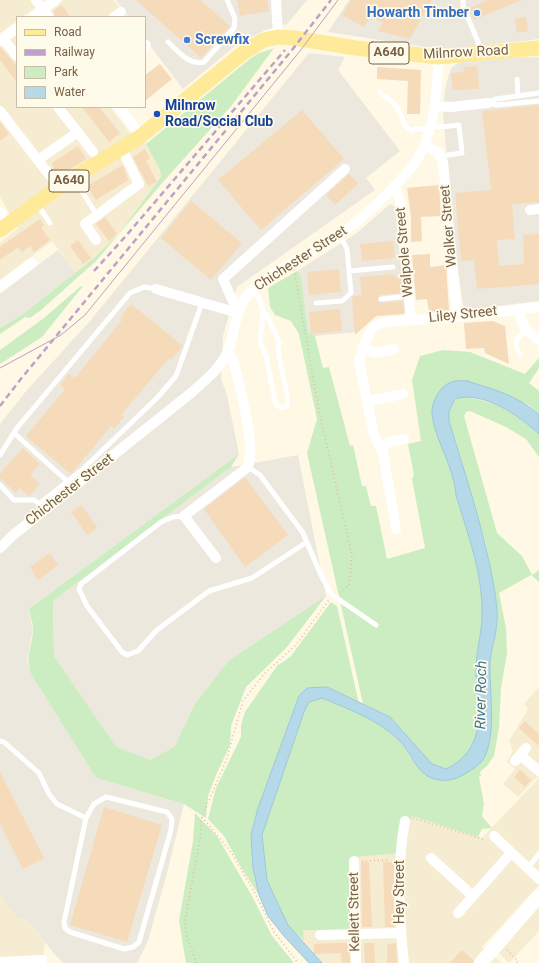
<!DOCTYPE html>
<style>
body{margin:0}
#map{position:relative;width:539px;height:963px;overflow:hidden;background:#fef8e4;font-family:Roboto,sans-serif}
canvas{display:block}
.legend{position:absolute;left:16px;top:16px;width:130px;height:92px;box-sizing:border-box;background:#fffbeb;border:1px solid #c9bda9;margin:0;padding:5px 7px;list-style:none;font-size:12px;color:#786147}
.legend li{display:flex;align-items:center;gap:8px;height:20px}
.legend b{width:20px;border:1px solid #c9bda9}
</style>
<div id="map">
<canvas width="539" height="963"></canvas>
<ul class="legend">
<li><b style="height:5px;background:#ffea99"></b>Road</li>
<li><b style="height:5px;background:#bda1c9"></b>Railway</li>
<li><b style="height:11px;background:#cbedc1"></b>Park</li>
<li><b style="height:11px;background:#b6d9e9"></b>Water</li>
</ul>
</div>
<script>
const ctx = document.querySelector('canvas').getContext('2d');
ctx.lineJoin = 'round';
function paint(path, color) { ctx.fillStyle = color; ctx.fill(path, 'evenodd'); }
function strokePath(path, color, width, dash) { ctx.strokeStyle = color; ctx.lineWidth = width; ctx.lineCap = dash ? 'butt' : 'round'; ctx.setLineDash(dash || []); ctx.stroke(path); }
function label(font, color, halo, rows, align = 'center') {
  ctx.font = font + ' Roboto,sans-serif'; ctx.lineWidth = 3.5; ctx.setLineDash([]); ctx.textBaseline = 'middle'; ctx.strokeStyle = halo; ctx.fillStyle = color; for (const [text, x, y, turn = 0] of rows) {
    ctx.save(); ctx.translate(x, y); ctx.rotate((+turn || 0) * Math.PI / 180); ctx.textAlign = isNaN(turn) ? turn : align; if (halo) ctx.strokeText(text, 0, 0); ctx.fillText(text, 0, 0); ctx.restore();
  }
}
paint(new Path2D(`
 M0,0H46L22,17H17V21L0,33Z
 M63,0H114L128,17H39Z
 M17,33V107H110L130,133L146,144L160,170L161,177L118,235L94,258L76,272L52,241L0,280V243L18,228L0,197V45Z
 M539,687V775L518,797L503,784L515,769L507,762L513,751L509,741L528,709L524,704Z
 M539,778V885L482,947L502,963H322L304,941L303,930L351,931L352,856L402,853V842L412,816L482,838Z
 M0,893L8,903L28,920L45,942L42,963H0Z
 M539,905V931L509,963L497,951Z`), '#f6ecd1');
paint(new Path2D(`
 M116,0H307L287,24L265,30L234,47L183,89L145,39V17H129Z
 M349,0H539V39L452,49L425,47L328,32Z
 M309,53L345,57L338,70L400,151L366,178L375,190L237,287L223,336L221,379L227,395L239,454L30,608L29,614L33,628L27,661L31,674L96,778L184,804L167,873L148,941L137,963H64L56,956L28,920L17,917L0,893V424L27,390L90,321Z
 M539,57V301L472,309L463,305L455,247L443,115L445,89L451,68L461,61L499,58Z
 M390,204L396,207L406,313L376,316L358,332L315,336L308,332L301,276L297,271L357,233Z
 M58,250L76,272L23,314L0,328V294Z
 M298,455L326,596L228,661L195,704L174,747L150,760L116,748L54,656L53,601L231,467Z`), '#ede8de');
paint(new Path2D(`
 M274,48L232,105L163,182L96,261L41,310L30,318L25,317L0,334V328L23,314L94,258L118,235L161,177L160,170L146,144L251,58L259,53Z
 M297,271L301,276L308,332L315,336L323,368L329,367L350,446L353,445L362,486H366L371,506H376L387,559L425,548L412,479L414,475L408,444L421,441L412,380L420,356L443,350L470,352L525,374L539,358V368L529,383L539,391V415L529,405L467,381L432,414L455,481L456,495C467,532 482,571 482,610C483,630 476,650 476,670C476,679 479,688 479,697C481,729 477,755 446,769L432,764L390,717L363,704L307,453L317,419L299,334L291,321L275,315L270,307L268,288Z
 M81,286H83L42,337L0,364V350L44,318Z
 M461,397C491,399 517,413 539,434V457L526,439L506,427L470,411L466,412L464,416L497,533L522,556L532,575L539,570V582L531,575L499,593L506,628L507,653L501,688L499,728L494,756L487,766L480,772L481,776L479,777L484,804L482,816L492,828L482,829L478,837L412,816L402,842V853L352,857L351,931L303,930L304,941L287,925L267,880L262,835L304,712L309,702L322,698C338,705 363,712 377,723C384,728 392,734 399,740C404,745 407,754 412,760C436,791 457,783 483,759L490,660L498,622L495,593L486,544L449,421C449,410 449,401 461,397Z
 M239,454L231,467L53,601L54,656L116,747L150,760L174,747L195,704L228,661L326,596L287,647L246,687L231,726L230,745L216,775L208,796L206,818L184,804L96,778L31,674C25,654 32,649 33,630C34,621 28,616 30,608Z
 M331,602L337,606L359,704L327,687L299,696L258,808L251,835L253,868L259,895L242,869L224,836L208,819L216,788L241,737V725L245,712L277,666L291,656Z
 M195,813L217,836L253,898L272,936L294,963H186L179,921L193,841Z`), '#cbedc1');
const water = new Path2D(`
 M467,381C492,389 520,396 539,415V434C520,416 482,390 455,399L449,411V421C466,478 486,535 495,593C496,602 498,614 497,623C496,636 491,649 490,662C489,689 497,733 484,758C481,764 474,768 468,772C461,777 449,782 440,780C417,778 412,753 398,739C376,719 349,709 322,698L309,702L304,712L262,835L267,880L276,900L288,925L322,963H309L283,935L268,916L259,895L253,868L251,835L258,808L299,696L307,688L327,687L390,717L432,764L446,769C476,755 481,728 479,697C479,688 475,679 476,670C476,650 483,630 482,610C482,571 467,532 456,495C454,466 435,441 432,414C431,403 440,385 452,382C456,380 462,381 467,381Z`);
paint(water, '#b6d9e9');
strokePath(water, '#9cc7dc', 1);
paint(new Path2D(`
 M136,0H200L230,26L201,58Z
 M237,0H267L269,11L240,16Z
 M351,0H432L410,39L378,31L383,23L370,16L364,27L342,15Z
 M488,0H522L474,20L470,8Z
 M61,5L65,9L70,17H55L53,11Z
 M526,17L528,31L517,33L515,19Z
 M0,47L17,66V82L0,60Z
 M160,64L172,79L145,101V75Z
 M477,66L479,89L453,90L451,73L464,72L463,67Z
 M377,67L421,70L420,114H407L408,81L377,79Z
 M539,105V202L512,204L515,239L497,240L499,266L524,264L523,235L539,234V284L477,289L474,260L461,261L455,193L491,190L482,111Z
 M82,107H99L120,133L109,142Z
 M302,110L344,159L261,230L218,180Z
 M0,122L9,134L0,141Z
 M78,146L86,159L57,177L52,163Z
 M145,149L150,158L146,161L157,182L148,186L133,157Z
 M123,165L128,180L96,200L87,186Z
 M349,174L358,184L335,205L326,195Z
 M439,185L441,216L421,217L422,241L411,242V217L407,188Z
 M191,201L242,243L211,280L161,238Z
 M105,217L117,234L109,241L96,224Z
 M40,219L44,225L41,228L50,240L34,252L30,246L22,252L18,247L0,260V247Z
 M78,240L91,258L83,264L70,246Z
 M393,241L395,258L362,261L360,244Z
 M430,254V267L446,265L449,310L429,312L427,299L416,300L412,255Z
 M339,269L341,292L309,295L307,272Z
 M392,274L397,278H401L402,293L380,295L377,300L381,303L403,301L404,314L376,316L355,335L352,298L354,296L362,295L360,277Z
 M131,304L183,346L171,360L169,358L121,415L124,417L114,429L111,426L71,474L26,436L65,389L60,385L69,374L75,378L122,320L120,318Z
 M340,309L342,331L311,334L309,312Z
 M493,321L505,326L509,364L485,353L484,348L466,349L464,323Z
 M23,448L40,464L30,475L40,484L29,496L20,488L16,493L0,478V473Z
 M245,477L288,535L245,567L204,509Z
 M82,505L97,528L87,535L71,512Z
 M50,553L58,565L38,580L30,567Z
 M525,721L539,734V746L519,728Z
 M520,770L531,780L525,787L514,777Z
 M0,772L44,858L23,869L0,824Z
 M104,807L162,825L127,942L70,925Z
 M361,862H369L372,927H362Z
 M383,862H394V927H385Z
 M336,943H349L350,963H342L341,953L314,954V944Z
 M364,943H374L375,963H365Z
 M396,943L397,963H387V944Z
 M462,950L473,960V963H450Z`), '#f5dbb9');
strokePath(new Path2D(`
 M294,270L319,411L352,555L349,585L340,592
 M202,817L231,852L256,895L274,932L298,963
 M413,818L485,840
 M362,861L390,860
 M507,950L517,960V963
 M196,963L186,933L185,920L201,834V819L226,761L243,701L264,674L296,645L329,600`), '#dbbf9c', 1.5, [1, 3]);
strokePath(new Path2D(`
 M463,0V6L478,42L480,53
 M168,42C178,51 189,66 204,62L234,28L235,18L227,0
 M517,79L518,96
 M380,92C384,97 392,100 395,105C403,114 400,125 412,131L415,129H429
 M488,103L496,99L539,93
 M489,103L497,105L539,101
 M430,125L441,127L459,125L462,153L448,155L441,158
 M81,190L97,215
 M37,204L50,223
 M349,271L393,267
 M253,290L260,300L263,312L260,342L266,356L276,405L282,408L287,406L288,400L278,351L279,342L268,317L263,312
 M381,299L409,296
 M316,303L342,301L351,293L347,249L340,235
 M520,355L516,347V340L526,331
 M14,433L67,481
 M0,455L17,428L130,293L144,287L156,289
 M248,467L260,475L303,533L320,573L331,594L376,625
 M0,485L14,500H34L41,505
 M39,504L83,469L157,398L176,376L202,303
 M184,516L173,517L161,522L81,584L79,589L87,606L122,652L127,655L138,651L157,630L209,591L252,578L307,542
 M0,741L4,742L39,773L49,794L57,804L86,818
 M106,797L167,812L172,819L171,830L139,942L133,947L124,949L70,932L65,928L64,922L86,818L94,804Z
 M527,869L539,854`), '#fff', 5);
strokePath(new Path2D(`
 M36,0L49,17
 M276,0L278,37
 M33,17L56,0
 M114,17L121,12
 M3,39L17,56
 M0,41L17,28
 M145,46L146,45
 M434,106L451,107L488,103
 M58,107L93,152
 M119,107L141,136
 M0,111L51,177
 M425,146L438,152L443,162L457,317
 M38,160L78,132
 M394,186L400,200L411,320
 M530,210L539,209
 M0,212L8,224
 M96,240L85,224L139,184L122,149
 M0,287L32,263
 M156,289L238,313
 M519,309C522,327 524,330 539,340
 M238,313L223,279L345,169
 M362,348L375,353L394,349
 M367,401L403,394
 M380,447L389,442L404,439
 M396,529L383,453L374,435L359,360L369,333L376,325L387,322L457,317L539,307
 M0,548L12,536L191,393C204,381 219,370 227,353C236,333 234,307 251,291C273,270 304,257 330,241C355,226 416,172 425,144C435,117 438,86 438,57
 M216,558L184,516L248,467C256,441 239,386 233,359L227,353
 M520,755L539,771
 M515,761L526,748
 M494,836L539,879
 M431,858L473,896
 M354,861L356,963
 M458,913L511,853
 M320,935L400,933
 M0,962L42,960
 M404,963C399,918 396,866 405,821`), '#fff', 10);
strokePath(new Path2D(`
 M481,963L539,896`), '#fff', 14);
strokePath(new Path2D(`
 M0,230L59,187L141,136L244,52L264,40L278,37L294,38L356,48L438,57L539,48`), '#ffea99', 15);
strokePath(new Path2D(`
 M0,368L61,335L85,315L300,51L338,0`), '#bda1c9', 1);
strokePath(new Path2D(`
 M94,271L125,237L285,50
 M0,406L20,380L292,50L331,0`), '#bda1c9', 2.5, [6, 4]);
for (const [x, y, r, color] of [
 [477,13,4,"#3f7fe0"],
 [187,40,4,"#3f7fe0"],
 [157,114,4,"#1a4fb4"]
]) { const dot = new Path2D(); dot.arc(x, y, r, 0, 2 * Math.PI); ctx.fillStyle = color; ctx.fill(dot); strokePath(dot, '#fffbeb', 1.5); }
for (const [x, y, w] of [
 [389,53,40],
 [69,181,40]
]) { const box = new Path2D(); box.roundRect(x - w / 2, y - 11, w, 22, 3); ctx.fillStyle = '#fffbeb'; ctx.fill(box); strokePath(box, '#786147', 1); }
label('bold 13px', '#786147', null, [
 ["A640",389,53],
 ["A640",69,181]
]);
label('bold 14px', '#366cbe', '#fffbeb', [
 ["Howarth Timber",469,13],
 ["Screwfix",195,40,"left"]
], 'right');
label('14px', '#786147', '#fffbeb', [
 ["Milnrow Road",466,53,-3],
 ["Walker Street",449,226,-95],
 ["Walpole Street",405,252,-95],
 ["Chichester Street",301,259,-33],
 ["Liley Street",463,315,-6],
 ["Chichester Street",70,490,-38],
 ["Hey Street",400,892,-90],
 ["Kellett Street",355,912,-91]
]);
label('bold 14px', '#164399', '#fffbeb', [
 ["Milnrow",165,106],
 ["Road/Social Club",165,122]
], 'left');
label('italic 15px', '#427895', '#fffbeb', [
 ["River Roch",482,695,-89]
]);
</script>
